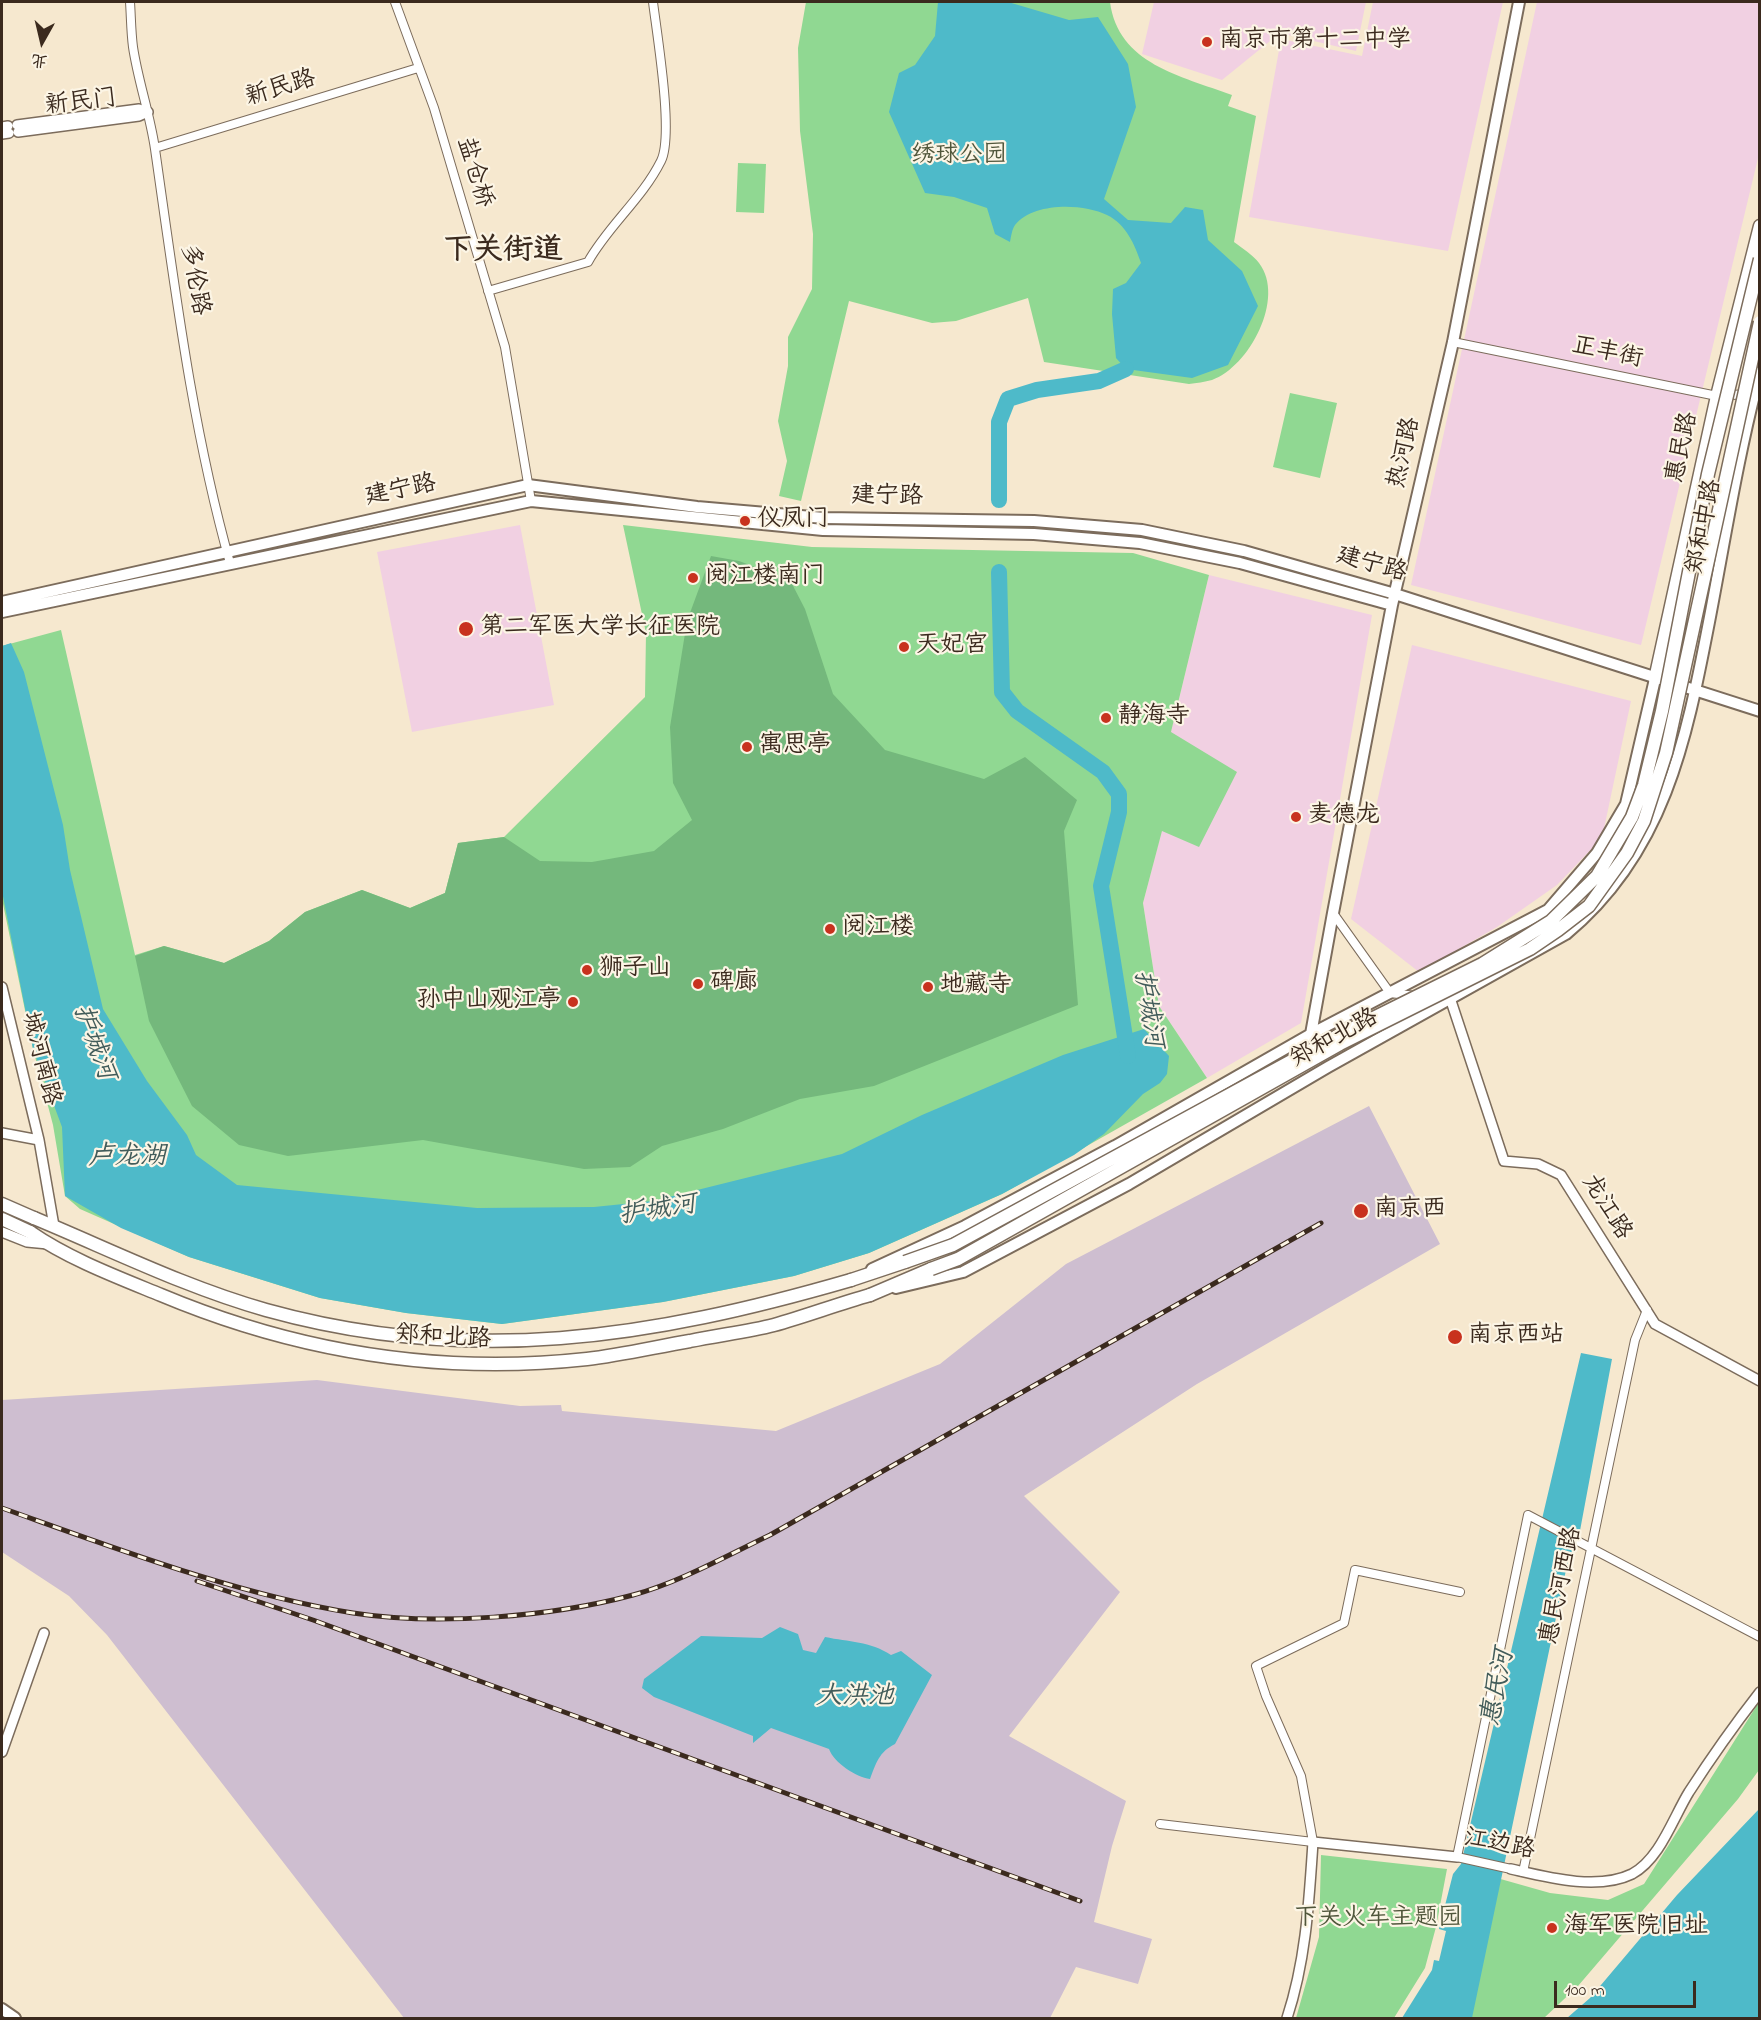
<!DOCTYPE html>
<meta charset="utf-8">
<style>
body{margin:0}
#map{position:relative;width:1761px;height:2020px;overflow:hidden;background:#f6e8cf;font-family:"Indie Flower","LXGW WenKai TC",sans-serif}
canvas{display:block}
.frame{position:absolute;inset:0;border:3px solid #3b2a1e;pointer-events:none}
.north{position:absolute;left:12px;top:12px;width:60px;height:60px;-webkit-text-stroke:4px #fcf5e5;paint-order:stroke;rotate:188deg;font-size:16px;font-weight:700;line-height:24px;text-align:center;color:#3b2a1e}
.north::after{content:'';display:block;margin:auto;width:21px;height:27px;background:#3b2a1e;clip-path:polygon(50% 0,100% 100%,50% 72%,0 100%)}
.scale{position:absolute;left:1554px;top:1981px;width:142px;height:27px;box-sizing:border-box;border:3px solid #3b2a1e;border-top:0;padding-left:8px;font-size:18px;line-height:21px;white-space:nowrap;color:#3b2a1e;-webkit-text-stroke:4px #fcf5e5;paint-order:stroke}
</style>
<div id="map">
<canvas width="1761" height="2020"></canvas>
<div class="frame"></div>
<div class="north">北</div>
<div class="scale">100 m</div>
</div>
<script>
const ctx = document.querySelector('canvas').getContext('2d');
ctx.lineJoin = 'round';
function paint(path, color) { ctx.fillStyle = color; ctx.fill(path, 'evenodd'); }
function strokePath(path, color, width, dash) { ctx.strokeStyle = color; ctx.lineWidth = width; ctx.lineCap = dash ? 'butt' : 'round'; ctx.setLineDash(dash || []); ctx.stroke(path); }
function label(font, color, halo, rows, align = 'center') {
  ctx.font = font + ' "Indie Flower","LXGW WenKai TC",sans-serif'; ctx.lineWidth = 4.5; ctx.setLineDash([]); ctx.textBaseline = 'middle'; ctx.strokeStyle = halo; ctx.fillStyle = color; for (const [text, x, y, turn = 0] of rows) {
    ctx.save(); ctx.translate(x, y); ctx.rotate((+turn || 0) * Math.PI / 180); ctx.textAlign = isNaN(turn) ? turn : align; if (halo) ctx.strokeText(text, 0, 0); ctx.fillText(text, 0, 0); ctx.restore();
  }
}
paint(new Path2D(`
 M1154,2H1366L1356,51L1280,33L1222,80L1142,54Z
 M1373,2H1503L1448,251L1249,217L1281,39L1362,56Z
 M1537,2H1759V154L1641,645L1411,585Z
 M520,525L554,705L412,732L377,552Z
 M1209,575L1372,615L1301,1023L1207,1078L1159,1006L1143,903L1162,830L1171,732Z
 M1412,645L1631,701L1602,838L1557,885L1497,927L1419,972L1351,919Z`), '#f1d0e2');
paint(new Path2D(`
 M1369,1106L1440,1244L1197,1384L1024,1496L1120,1592L1009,1736L1126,1801L1112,1846L1094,1922L1152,1939L1138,1984L1076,1967L1050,2018H404L107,1635L69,1596L2,1552V1400L317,1380L520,1406L561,1405L562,1411L776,1431L940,1364L1066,1264Z`), '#cebed0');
paint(new Path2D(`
 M806,2H1110C1118,64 1181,76 1232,95L1228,106L1256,116L1234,242C1242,248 1253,255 1259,263C1286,298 1249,367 1212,380C1205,382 1196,383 1189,384L1044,362L1028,298L956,321L932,323L849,301L801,501L779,496L787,461L778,421L788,366V337L812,289L813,234L800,131L798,48Z
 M738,163L766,164L764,213L736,212Z
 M1290,393L1337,403L1320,478L1273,467Z
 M623,525L812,547L1133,553L1209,575L1171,732L1237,772L1199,847L1162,831L1143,903L1159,1006L1207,1078L1002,1194L869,1253L794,1276L663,1302L502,1324L406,1313L320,1298L189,1257L80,1209L65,1196L53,1125L33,1049L2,899V646L61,630L135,955L164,946L224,963L269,941L305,912L362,890L410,908L445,893L458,843L504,837L645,697L646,633Z
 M1759,1702V1770L1738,1799L1578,1986L1544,2018H1470L1497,1878L1550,1893L1608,1900L1644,1884Z
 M1321,1855L1447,1869L1436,1927L1425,1968L1394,2018H1296L1319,1937Z`), '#90d892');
paint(new Path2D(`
 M711,556L739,561L790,580L805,609L833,694L885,750L984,779L1025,757L1077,800L1064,831L1078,1005L874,1086L800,1099L723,1129L662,1146L630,1167L584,1169L423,1140L288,1156L239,1145L192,1106L149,1021L135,956L164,946L224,963L269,941L305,912L362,890L410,908L445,893L458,843L504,837L540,861L592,862L654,851L692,820L673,783L670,727L687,621Z`), '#74b87c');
paint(new Path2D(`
 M938,2H1008L1069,20L1098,17L1128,64L1136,107L1104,199L1128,220L1171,223L1185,207L1203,210L1208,240L1242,271L1258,306L1228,365L1192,378L1126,369L1116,358L1112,314L1113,289L1126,283L1141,263C1135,245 1126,224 1107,215C1083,203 1033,202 1015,225C1012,229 1011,237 1010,242L995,234L987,208L954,197L925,193L889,112L899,73L915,65L935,36Z
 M11,643L24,672L63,825L70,870L103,1009L147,1081L187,1135L196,1155L237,1185L477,1208L594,1207L653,1201L842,1154L922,1115L1063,1055L1144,1029L1169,1056L1167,1074L1160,1083L1143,1094L1104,1134L1074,1155L1002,1194L869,1253L794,1276L663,1302L502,1324L406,1313L320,1298L189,1257L121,1228L65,1196L62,1127L33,1049L2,891V646Z
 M1581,1353L1612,1359L1579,1536L1566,1570L1472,2018H1402L1432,1970L1434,1960L1439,1961L1446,1931L1439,1929L1453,1874L1461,1864Z
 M780,1627L798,1634L803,1650L816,1653L825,1637C849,1642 870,1641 891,1655L901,1651L932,1675L895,1744C879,1752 876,1763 870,1779C856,1777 834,1763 829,1749L771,1728L753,1743V1736L654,1697L642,1688L644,1679L701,1636L762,1638Z
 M1759,1809V2018H1567L1590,1998L1677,1895Z`), '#4ebac9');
strokePath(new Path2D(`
 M999,500V422L1008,399L1037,390L1099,381L1126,369
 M999,572L1002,692L1017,711L1103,772L1119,794V812L1101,886L1128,1056`), '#4ebac9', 16);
const minor = new Path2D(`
 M130,2C131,16 131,32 133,47C138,81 150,114 155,149C175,288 192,428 230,563
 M395,2L434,108L505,347L531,501
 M155,148L418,68
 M488,291L588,262C608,226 642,199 661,161C674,135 657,35 653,2
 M1453,342L1717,396L1746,394
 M1333,913L1390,993L1416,996
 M1160,1824L1313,1842L1301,1776L1266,1696L1256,1666L1344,1623L1355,1570L1460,1592
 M1511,1869L1457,1857L1528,1515L1760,1637
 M1523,1872L1635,1340L1647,1310`);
const tertiary = new Path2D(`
 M17,125L139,109L148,112
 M2,127L8,126
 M18,132L139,116L148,112
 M2,134L9,133
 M2,987L39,1140L54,1226
 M1451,1001L1504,1161L1538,1164L1561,1175L1655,1324L1760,1381
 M2,1133L39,1140
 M2,1232L27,1242L48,1244
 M2,1752L44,1633
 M1511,1869C1546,1877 1597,1891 1632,1874C1660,1859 1673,1818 1689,1792C1711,1758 1735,1724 1760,1692
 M1287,2018C1306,1960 1309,1902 1313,1842L1457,1857`);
const secondary = new Path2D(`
 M2,602L528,485L697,507L824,518L1034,521L1142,530L1244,551L1395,594L1760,711
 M2,612L531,501L823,530L1034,534L1140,543L1240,563L1392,605
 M1321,1053L1311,1034L1333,913L1392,605L1453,342L1519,2
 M872,1269L965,1226L1115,1146L1311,1034L1548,910L1597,853L1626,804L1655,679
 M896,1288L963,1272L1129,1184L1328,1067L1566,934C1664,853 1686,741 1709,622C1725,539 1738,454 1760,372
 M2,2009L15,2018`);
const primary = new Path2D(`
 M1655,679L1717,396L1760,226
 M34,1218C111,1250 185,1287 266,1310C471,1367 651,1338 851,1280
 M30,1232C69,1259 117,1277 161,1295C297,1352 440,1375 587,1359C621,1355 655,1347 690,1341C718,1335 747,1332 774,1325C806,1316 838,1304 870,1295`);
const trunk = new Path2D(`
 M2,1204L34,1218
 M2,1219L30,1232
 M851,1280L905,1262
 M870,1295L931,1269`);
strokePath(minor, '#7c6c5c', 10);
strokePath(tertiary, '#7c6c5c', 12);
strokePath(secondary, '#7c6c5c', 14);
strokePath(primary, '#7c6c5c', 15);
strokePath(trunk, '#7c6c5c', 15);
strokePath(minor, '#fff', 8);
strokePath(tertiary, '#fff', 9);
strokePath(secondary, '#fff', 10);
strokePath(primary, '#fff', 12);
strokePath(trunk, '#fff', 12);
const rail = new Path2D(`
 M2,1508C112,1547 238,1595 353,1613C436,1626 551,1617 633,1595C680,1582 726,1556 770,1535L1321,1223
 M197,1581L313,1620L1080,1901`);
strokePath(rail, '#3b2a1e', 5);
strokePath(rail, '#fcf5e5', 3, [9]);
const trunkBridge = new Path2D(`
 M905,1262L953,1245L1341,1034L1482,964L1551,921L1597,876L1632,817L1644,785L1662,711L1708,474L1760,259
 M931,1269L958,1259L1340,1044L1530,949L1558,930L1589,906L1627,853L1644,821L1666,753L1760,322`);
strokePath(trunkBridge, '#7c6c5c', 15, []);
strokePath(trunkBridge, '#fff', 12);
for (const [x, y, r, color] of [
 [1207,42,6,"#c8321e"],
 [745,521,6,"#c8321e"],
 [693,578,6,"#c8321e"],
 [466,629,8,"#c8321e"],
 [904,647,6,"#c8321e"],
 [1106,718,6,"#c8321e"],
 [747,747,6,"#c8321e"],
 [1296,817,6,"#c8321e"],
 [830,929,6,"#c8321e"],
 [587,970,6,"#c8321e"],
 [698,984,6,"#c8321e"],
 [928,987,6,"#c8321e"],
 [573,1002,6,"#c8321e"],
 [1361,1211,8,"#c8321e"],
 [1455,1337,8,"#c8321e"],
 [1552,1928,6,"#c8321e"]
]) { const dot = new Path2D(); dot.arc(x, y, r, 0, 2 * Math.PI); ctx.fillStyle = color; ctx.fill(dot); strokePath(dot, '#fcf5e5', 2); }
label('24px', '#3b2a1e', '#fcf5e5', [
 ["南京市第十二中学",1219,42],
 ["仪凤门",757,521],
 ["阅江楼南门",705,578],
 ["第二军医大学长征医院",480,629],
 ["天妃宫",916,647],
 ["静海寺",1118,718],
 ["寓思亭",759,747],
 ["麦德龙",1308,817],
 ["阅江楼",842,929],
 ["狮子山",599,970],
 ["碑廊",710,984],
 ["地藏寺",940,987],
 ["孙中山观江亭",561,1002,"right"],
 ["南京西",1374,1211],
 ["南京西站",1468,1337],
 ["海军医院旧址",1564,1928]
], 'left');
label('24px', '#3b2a1e', '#fcf5e5', [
 ["新民路",281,90,-17],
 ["新民门",81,104,-7],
 ["盐仓桥",473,173,73],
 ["多伦路",193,280,80],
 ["正丰街",1607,354,12],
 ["惠民路",1684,448,-78],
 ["热河路",1406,453,-77],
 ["建宁路",401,492,-12],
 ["建宁路",887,498,1],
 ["郑和中路",1706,527,-79],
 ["建宁路",1371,566,16],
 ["郑和北路",1335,1040,-29],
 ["城河南路",39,1059,76],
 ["龙江路",1605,1208,58],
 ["郑和北路",443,1339,3],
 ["惠民河西路",1563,1586,-78],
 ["江边路",1499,1846,11]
]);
label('24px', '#50563b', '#fcf5e5', [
 ["绣球公园",959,157],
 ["下关火车主题园",1378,1920]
]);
label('italic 26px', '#425c5a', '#fcf5e5', [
 ["护城河",1146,1009,81],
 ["护城河",92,1043,70],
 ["卢龙湖",127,1159],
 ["护城河",658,1212,-9],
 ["惠民河",1500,1688,-79],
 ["大洪池",855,1699]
]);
label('bold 30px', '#3b2a1e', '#fcf5e5', [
 ["下关街道",503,253]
]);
</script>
